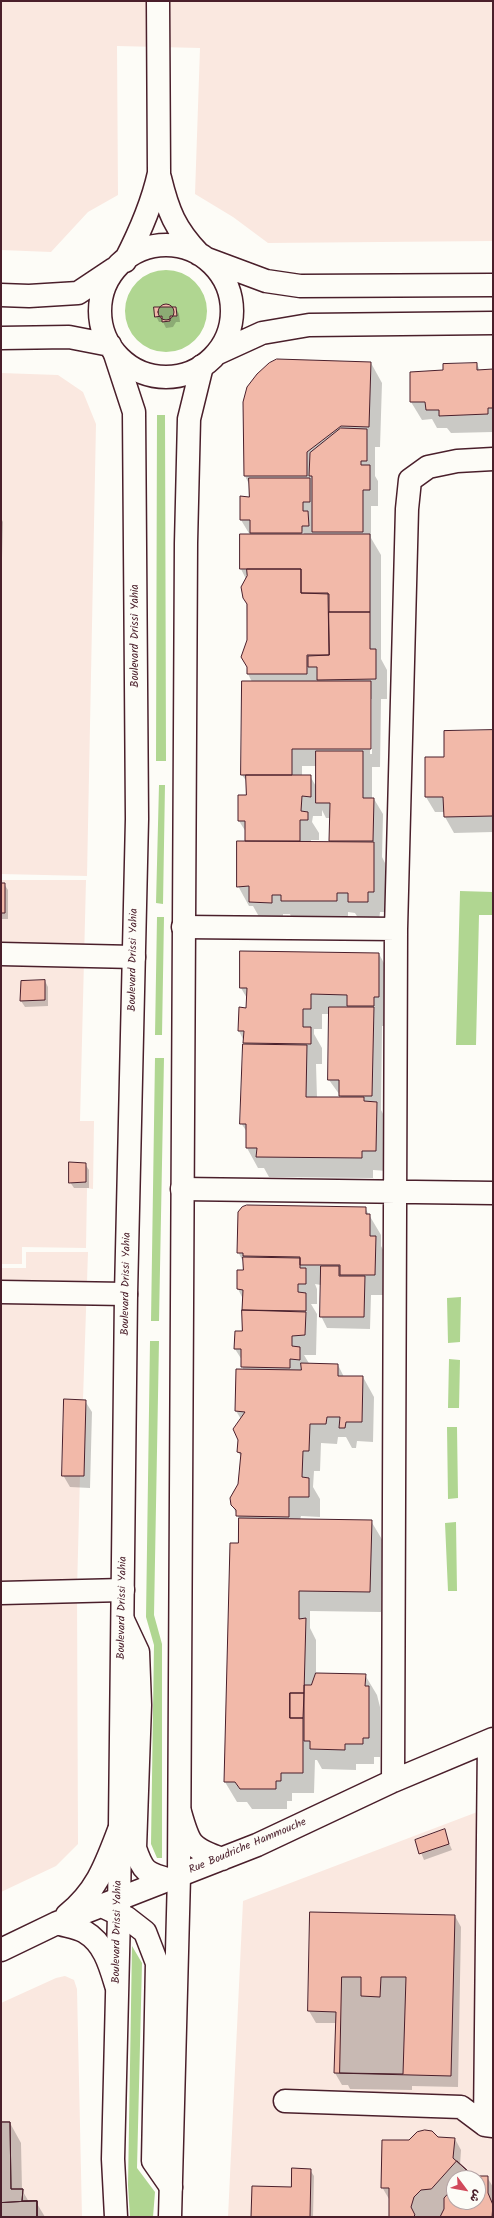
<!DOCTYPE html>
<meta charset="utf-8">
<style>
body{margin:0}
#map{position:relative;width:494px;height:2218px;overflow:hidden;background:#fdfcf7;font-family:Kalam,"Playpen Sans Arabic",sans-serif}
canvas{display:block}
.frame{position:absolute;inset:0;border:2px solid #4a1f2b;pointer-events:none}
.north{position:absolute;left:446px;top:2170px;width:40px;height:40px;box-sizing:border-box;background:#fdfcf7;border:1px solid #b5a4a5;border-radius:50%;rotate:122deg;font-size:11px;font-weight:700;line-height:16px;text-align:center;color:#4a1f2b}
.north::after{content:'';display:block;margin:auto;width:14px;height:18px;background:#d1495b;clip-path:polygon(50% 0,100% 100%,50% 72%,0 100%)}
</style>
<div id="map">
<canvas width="494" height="2218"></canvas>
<div class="frame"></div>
<div class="north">ش</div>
</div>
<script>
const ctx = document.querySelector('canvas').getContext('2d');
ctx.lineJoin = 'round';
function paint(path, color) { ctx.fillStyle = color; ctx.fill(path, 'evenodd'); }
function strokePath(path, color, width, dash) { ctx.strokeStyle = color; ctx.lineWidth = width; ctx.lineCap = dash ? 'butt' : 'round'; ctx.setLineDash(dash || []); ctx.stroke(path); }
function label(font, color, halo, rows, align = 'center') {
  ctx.font = font + ' Kalam,sans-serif'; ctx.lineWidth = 3; ctx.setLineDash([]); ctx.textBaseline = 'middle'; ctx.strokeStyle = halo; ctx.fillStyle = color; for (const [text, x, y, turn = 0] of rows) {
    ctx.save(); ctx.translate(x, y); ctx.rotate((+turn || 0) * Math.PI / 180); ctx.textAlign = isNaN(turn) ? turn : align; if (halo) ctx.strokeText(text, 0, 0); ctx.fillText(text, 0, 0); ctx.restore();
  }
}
paint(new Path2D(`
 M1,1H493V241L268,243L233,217L195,194L200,48L117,46L118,195L88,212L51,252L1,250Z
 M1,373L58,375L83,392L96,424L87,876L1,874Z
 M1,880H86L80,1121H94L93,1189L87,1188L86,1248L22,1247V1264H1Z
 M26,1252H88L83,1399H64L62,1475L80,1476L77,1590L78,1844L56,1866L1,1892V1268H26Z
 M493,1806V2217H228L243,1901ZM454,2178H478V2202H454Z
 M65,1976L74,1980L77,1989L82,2217H1V2003L56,1978Z`), '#fae8e0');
paint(new Path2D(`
 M125 311a41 41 0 1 1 82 0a41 41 0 1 1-82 0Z
 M157,415H165L166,761H156Z
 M159,785H165L163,904L156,903Z
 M460,891L493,892L492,915H479L476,1045H456Z
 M157,917H164L162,1035H155Z
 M155,1058H164L159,1321H151Z
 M461,1297L460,1342L448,1343L447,1298Z
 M150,1341H159L154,1615L162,1644V1858H157L151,1844L154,1645L146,1617Z
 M449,1359L460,1360L459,1408H448Z
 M447,1427H457L458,1498L448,1499Z
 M456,1522L457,1591H448L445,1523Z
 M132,1946L142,1963L137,2168L155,2192L153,2217H130L128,2185Z`), '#b0d691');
paint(new Path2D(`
 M162,306L176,308L179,314L180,322H176L173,327L166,328L163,322H159L156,316L155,308Z
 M371,363L382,383L380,447H375V476L378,481V506H371V538L381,555V659L387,670V699H381L380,767H372V799H374L383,814L382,857L385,863V912H380L379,921H360L355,913L348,912V921H293L290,914H283V922H262L253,906H249L238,886L246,842V832L239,821L247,796V782L242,775L252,682L248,674L246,579L241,569V535H250L241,520V497L250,498V486L245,476L244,402ZM300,528L305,535H302L299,529ZM370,699H372V754H370ZM302,766H317V788L310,776H302ZM322,810L326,818H331V843H311V840H319V833L312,822L313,816H322Z
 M477,364L480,371L493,370V432L451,433L447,428H437L432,419L422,420L411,402L444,371Z
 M1,518L3,522L2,558H1Z
 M493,731V832L454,833L445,817L444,812H435L426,797L445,758Z
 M1,884H4L8,890V919H1Z
 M379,954L390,974L385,1026H382L381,1110L388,1123L387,1171L373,1170V1178L269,1177L264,1168H258L247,1148V1132L241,1123L246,1045L239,1031L247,1009L248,1000L241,988ZM322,1014H330L329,1080L342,1098H317L316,1064H322V1048L314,1034V1029H322Z
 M45,981L48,987V1006L25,1007L21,1001Z
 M85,1164L89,1170V1188H74L70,1182Z
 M365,1208L381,1235V1246L387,1257L386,1295H371L370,1329L327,1328L321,1316V1285L315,1284L317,1289V1304H311L317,1314L316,1355H304L310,1365H338L344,1377H363L374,1397L373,1442L357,1441L356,1448H352L346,1437H338L337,1444L321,1443L320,1471H314L313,1487L320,1499V1517L301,1516L300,1520L371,1521L383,1541L381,1612L310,1611V1628L316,1640V1674L365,1675L377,1695L380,1707V1757H374V1764H356V1770L322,1769L317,1760H315L314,1793H292V1801H287V1809H252L247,1802H237L225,1782L239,1544L240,1521L232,1505L233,1492L239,1484L242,1458L238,1452L241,1419L236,1411L243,1370L242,1360L235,1349L236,1332H243V1299L238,1289L244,1271V1263L238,1252Z
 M85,1401L92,1412L90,1488L70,1487L63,1475Z
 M444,1831L452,1850L424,1860L416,1840Z
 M311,1913L455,1916L461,1927L458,2087L412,2086V2090L350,2089L348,2085H342L335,2073L337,2023H316L309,2011Z
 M1,2123H10L21,2143L22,2190L29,2202H36L45,2217H1Z
 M438,2138L455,2139L461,2150L460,2165L473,2177H487L493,2187V2217H390L389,2199L382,2187L410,2141ZM454,2178H478V2202H454Z
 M310,2170L314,2176L313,2217H252L292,2188Z`), '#0003');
const building = new Path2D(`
 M158 312a8 8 0 1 1 16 0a8 8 0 1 1-16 0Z
 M154,307H176L177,316H170V321L162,322V316L155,317Z
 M277,359L371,362L369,427L341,426L307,452V476H244L243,402L247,387L257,374L269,363Z
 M477,363V370L493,369V408H488V414L439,416V410H426L425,402H410V372L443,370V364Z
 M341,428L367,429V461H361V465H370V490H363V532H312V476H309L310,453Z
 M249,478H310V502H303V511H308L309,526H302V533H250V520H240V496L249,497Z
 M240,534H370V612H329V594L301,593V569H240Z
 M247,569H301V593H328L329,655H307V674H247V667L241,657L247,640V604L243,598L241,587L247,576Z
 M329,612H370V649H376V679L317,680V667H308V656L329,655Z
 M242,681H371V749H292V775H241Z
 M493,730V816L444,817L443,797H425V757H444V731Z
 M316,751H363V798H374L373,841H329L330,803H316Z
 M246,775H311V797L302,796L301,811L308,812V820H300V841H245V821H238V795H246Z
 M237,841L374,842V892H368V902H348V893H337V901H281V895H272V903L249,902V886L237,887Z
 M1,883H5V913H1Z
 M240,951L379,953V997H374V1006H347V995L311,994V1009H303V1027H311V1044L243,1043L244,1031H238L239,1007L246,1008L247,988H240Z
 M45,980V1000L20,1001L21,981Z
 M329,1007H374L372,1096H339V1080H328Z
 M243,1044L307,1045L306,1097H364V1101L377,1102L376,1151H362V1158L256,1157L257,1148H246V1124H240Z
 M69,1162L86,1163V1182L69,1183Z
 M247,1205L366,1207V1214H370V1236H376L375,1275H340V1265H300V1257L243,1256V1253H237L238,1212L242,1207Z
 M243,1257L300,1258V1268H306V1284H298V1292L306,1293V1311L242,1310L243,1290L237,1289V1270H243Z
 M321,1266H339V1276H365L364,1317H320Z
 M242,1310L306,1312L305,1335L292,1336V1346L300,1347V1360L290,1359V1368L241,1367V1349H234L235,1331H242Z
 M301,1363L338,1364V1376H363L362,1422H346L345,1428H339L340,1417H327L326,1424H310L309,1451H303L302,1477L309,1478V1497H289V1517L236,1516V1510L231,1505L230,1498L238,1484L241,1453L237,1452L238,1440L233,1429L245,1412L235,1411L236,1369L301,1370Z
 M64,1399L86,1400L84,1476H62Z
 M239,1518L372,1520L370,1592L299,1591V1619L306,1618L304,1693H290V1718H303V1773H281V1781H276V1789H240L235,1782H224L230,1543H238Z
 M316,1673L366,1674L365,1686H369V1738H363V1744H345V1750L310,1749V1741H304V1685H311Z
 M290,1693H304L303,1718H290Z
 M445,1829L449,1844L419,1854L415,1840Z
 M310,1912L455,1915L451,2076L334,2073L336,2012L308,2011Z
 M342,1977H361V1996L380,1997L381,1977H406L403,2074L340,2073Z
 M1,2122H10L11,2189H23L22,2201H37V2217H1Z
 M1,2122H10L11,2189H23L22,2201H37V2217H1Z
 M425,2130L432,2131L438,2137L455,2138L453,2158L473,2176H488V2193L493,2205L492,2217H389V2188H381L382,2140H409L417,2132ZM454,2178H478V2202H454Z
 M457,2161L468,2171L462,2178H454V2187L444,2198V2209L440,2217H413L415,2215L411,2207L414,2197L421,2190L431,2189Z
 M292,2168L311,2169L310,2217H251L252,2186L291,2187Z
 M37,2201V2217H1V2203Z
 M37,2201V2217H1V2203Z`);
paint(building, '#f2b9a9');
strokePath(building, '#4a1f2b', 1);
const minor = new Path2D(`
 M160,178C168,211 175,229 199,254
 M100 311a66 66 0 1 1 132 0a66 66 0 1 1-132 0Z
 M207,259L266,281L300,286L493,285
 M125,261C140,232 152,205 159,173L158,1
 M1,295L29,296L78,293L114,269
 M1,338L69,337L110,345
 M216,354L262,333L309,325L493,323
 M183,927L396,929
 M1,954L134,957
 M182,1189L493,1193
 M1,1292L126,1294
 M1,1593L123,1590
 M123,1620L138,1652L140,1705L135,1848C143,1872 146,1873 170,1880
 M393,1781L396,929L407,509L410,480L428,467L457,461L493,459
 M180,1812C189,1844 190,1848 222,1859
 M104,1907L127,1918L145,1932L157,1963L153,2161L171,2187
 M67,1915C97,1891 106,1864 119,1830
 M57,1923C65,1926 77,1927 85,1932C104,1943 110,1965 116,1985
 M1,1950L57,1923L257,1845L393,1781L493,1739
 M285,2101L461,2107L485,2125L493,2126
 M485,2125L489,1741`);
const major = new Path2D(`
 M115,354L134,412L137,819L126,1294L119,1914L113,2159L116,2217
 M170,2217L179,1876L186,543L189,419L202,366`);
strokePath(minor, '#4a1f2b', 25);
strokePath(major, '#4a1f2b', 25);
strokePath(minor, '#fdfcf7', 22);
strokePath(major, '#fdfcf7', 22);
label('11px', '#4a1f2b', '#fdfcf7', [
 ["Boulevard Drissi Yahia",136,636,-90],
 ["Boulevard Drissi Yahia",134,960,-89],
 ["Boulevard Drissi Yahia",127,1284,-89],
 ["Boulevard Drissi Yahia",123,1608,-89],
 ["Rue Boudriche Hammouche",248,1847,-23],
 ["Boulevard Drissi Yahia",118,1932,-89]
]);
</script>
